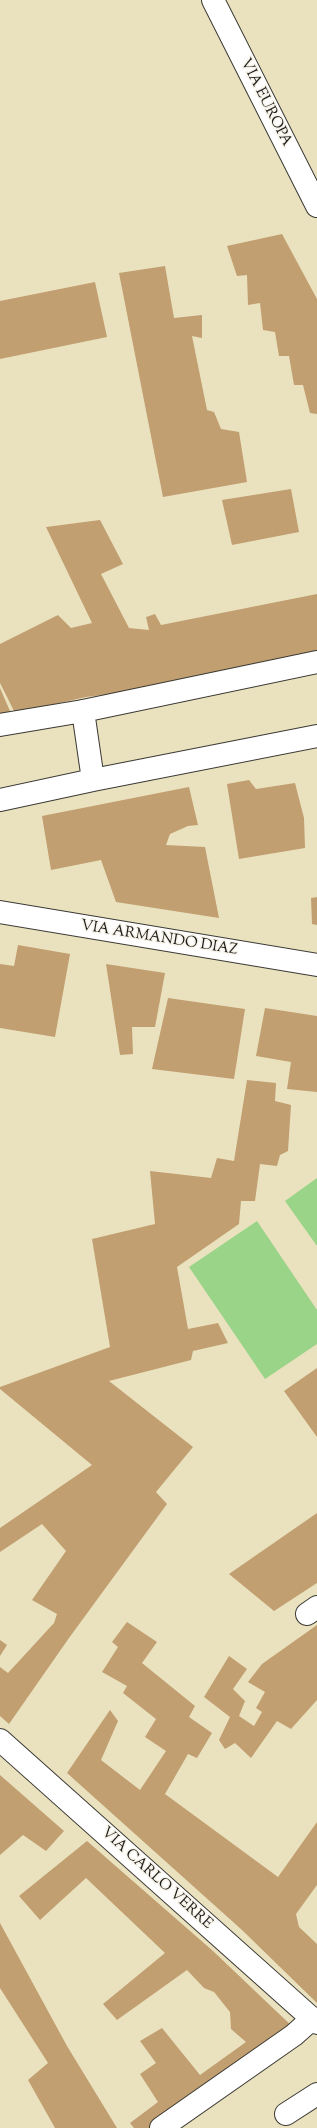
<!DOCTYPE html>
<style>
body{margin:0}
canvas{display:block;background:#eae1bf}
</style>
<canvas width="317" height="2128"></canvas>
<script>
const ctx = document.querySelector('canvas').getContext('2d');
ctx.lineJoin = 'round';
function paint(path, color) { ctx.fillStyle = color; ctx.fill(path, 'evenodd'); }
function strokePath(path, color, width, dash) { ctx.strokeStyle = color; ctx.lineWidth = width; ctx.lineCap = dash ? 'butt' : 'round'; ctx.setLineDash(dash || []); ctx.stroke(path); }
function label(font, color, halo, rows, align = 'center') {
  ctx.font = font + ' "Sorts Mill Goudy",serif'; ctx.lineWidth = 3; ctx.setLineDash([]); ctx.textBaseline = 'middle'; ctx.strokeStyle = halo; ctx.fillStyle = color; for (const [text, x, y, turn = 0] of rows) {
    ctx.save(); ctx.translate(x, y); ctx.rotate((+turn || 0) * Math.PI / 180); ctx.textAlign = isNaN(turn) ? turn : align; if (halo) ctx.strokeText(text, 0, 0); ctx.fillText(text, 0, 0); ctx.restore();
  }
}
paint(new Path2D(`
 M317,1178V1246L285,1201Z
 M257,1221L317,1310V1344L265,1379L189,1267Z`), '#9ad488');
paint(new Path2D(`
 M282,234L317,299V414L310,413L303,385H294L289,356H279L275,332L263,330L260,303L248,305L247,275L237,276L227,246Z
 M165,266L174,318L202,315V338L192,336L207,410L214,412L221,429L239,432L247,482L163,497L119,273Z
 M95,282L107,337L0,359V301Z
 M291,489L299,532L232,545L222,500Z
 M100,520L123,564L101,574L129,628L149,630L146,617L155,614L161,625L317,594V654L125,692L86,697L15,713L0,683V644L58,615L71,628L92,623L46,527Z
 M0,688L13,718L0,720Z
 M249,780L256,789L295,783L304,818L305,848L239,859L227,784Z
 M189,787L198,825L188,826L170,834L166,845L205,847L219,918L116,902L101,860L51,870L42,816Z
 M317,897V925L312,924L311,898Z
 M18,945L70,954L55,1037L0,1028V964L14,966Z
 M106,964L165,973L155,1027H132L133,1054L120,1055Z
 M168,998L245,1009L234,1079L152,1069Z
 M265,1008L317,1016V1092L287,1089L291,1062L256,1056Z
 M247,1080L276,1083L275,1101L291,1105L288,1151L280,1155L277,1166L260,1164L255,1201H241L239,1224L177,1267L188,1329L218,1323L228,1343L193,1351L191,1360L109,1381L193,1447L156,1492L167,1504L69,1638L9,1724L0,1716V1667L8,1673L54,1623L57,1614L32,1600L66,1551L42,1524L0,1552V1528L92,1465L0,1389V1387L110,1347L92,1239L155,1224L150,1171L211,1178L217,1158L234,1161Z
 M317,1368V1437L284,1391Z
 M317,1513V1583L274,1611L229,1574Z
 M127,1622L157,1642L142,1663L195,1706L189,1717L212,1733L197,1758L188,1754L165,1794L278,1877L317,1822V1885L296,1914L299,1927L317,1944V2003L242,1930L67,1773L110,1710L118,1721L101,1760L140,1790L166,1751L145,1737L156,1719L123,1693L127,1686L102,1672L118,1647L112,1642Z
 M317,1625V1700L291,1729L277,1721L251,1758L235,1743L225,1749L219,1740L230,1717L204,1697L229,1656L247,1669L233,1689L245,1701L239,1716L254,1726L262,1712L256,1708L265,1692L248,1682L262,1664Z
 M0,1640L7,1645L0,1656Z
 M0,1775L64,1831L46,1851L23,1835L0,1855Z
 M87,1841L213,1951L296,2030L151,2128H134L130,2123L158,2102L140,2074L156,2063L140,2041L162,2028L200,2075L246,2042L231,2029L230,2012L214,1992L204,1988L187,1970L117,2020L103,2004L165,1953L86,1878L40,1920L19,1896Z
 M0,1923L67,2046L117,2128H55L28,2080L48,2063L0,1988Z`), '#c19f70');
const minor = new Path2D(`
 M213,0L317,206
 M83,711L93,780L317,736
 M0,725L83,711L317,662
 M0,800L93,780
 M0,912L317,965
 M307,1614L317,1607
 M0,1740L317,2023
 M286,2114L317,2094
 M161,2128L294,2035L313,2018`);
strokePath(minor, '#3b3a34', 24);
strokePath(minor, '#fff', 22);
label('15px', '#1c1c1c', '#f7f3e8', [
 ["VIA EUROPA",265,103,63],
 ["VIA ARMANDO DIAZ",159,939,9],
 ["VIA CARLO VERRE",156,1879,42]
]);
</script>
